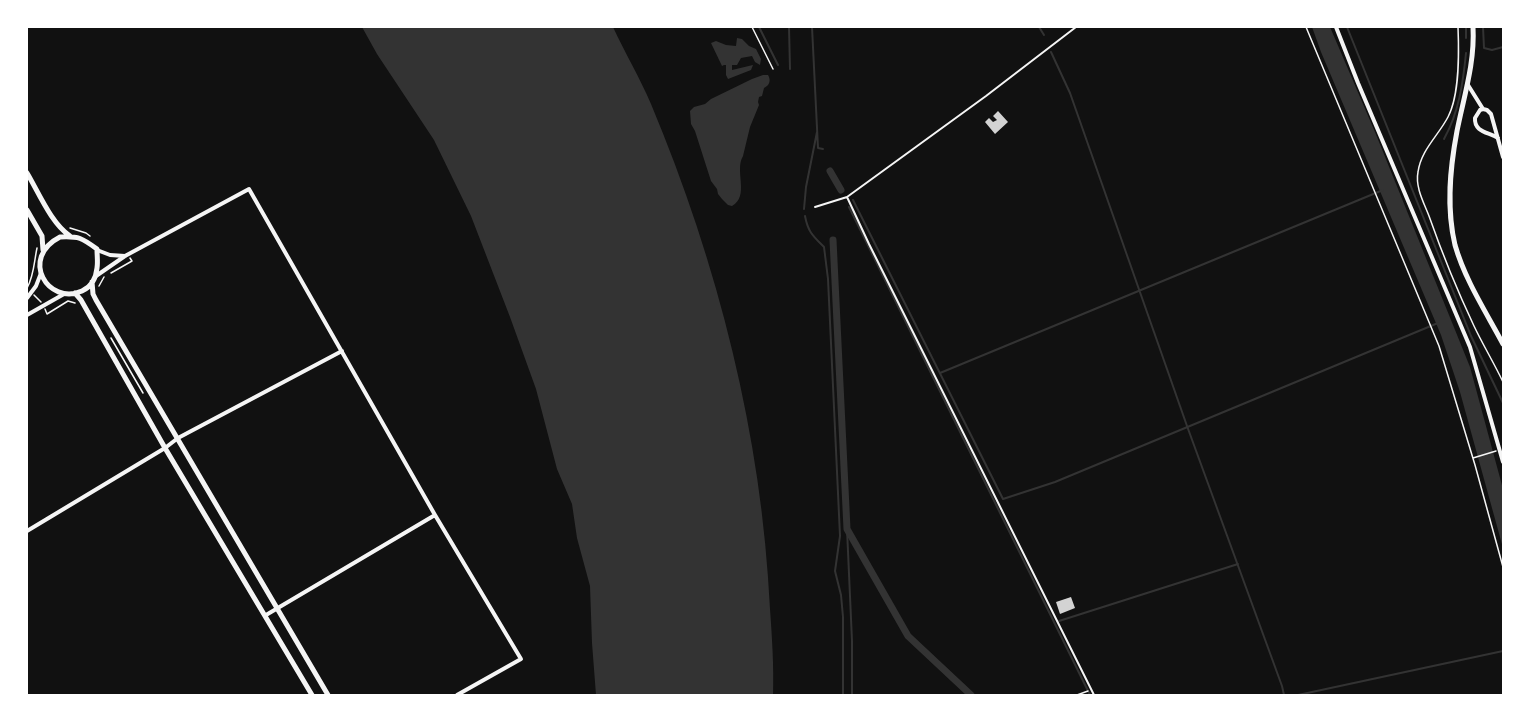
<!DOCTYPE html>
<style>
body{margin:0}
#map{position:relative;width:1530px;height:722px;overflow:hidden;background:#111;font-family:"Roboto Condensed",sans-serif}
canvas{display:block}
.frame{position:absolute;inset:0;border:28px solid #fff;pointer-events:none}
</style>
<div id="map">
<canvas width="1530" height="722"></canvas>
<div class="frame"></div>
</div>
<script>
const ctx = document.querySelector('canvas').getContext('2d');
ctx.lineJoin = 'round';
function paint(path, color) { ctx.fillStyle = color; ctx.fill(path, 'evenodd'); }
function strokePath(path, color, width, dash) { ctx.strokeStyle = color; ctx.lineWidth = width; ctx.lineCap = dash ? 'butt' : 'round'; ctx.setLineDash(dash || []); ctx.stroke(path); }
paint(new Path2D(`
 M362,27H613C625,53 640,78 651,104C718,264 762,436 770,609C772,637 774,667 773,695H596L592,643L590,586L577,538L572,504L557,469L536,389L510,317L471,216L434,140L377,54Z
 M1312,27H1330L1375,132L1470,367L1503,489V548L1460,392L1441,335L1321,52Z
 M737,38L742,39L749,46L756,49L761,59L760,65L755,62L752,56L741,58L737,65H732V70L753,65L751,70L728,79L726,75V65H724L722,66L711,43L716,41L726,45L736,46Z
 M763,75H768C771,80 770,85 764,88L762,96L759,97L758,102L759,105L750,127L743,156C734,171 750,196 732,206L728,205L722,199L718,194L717,189L711,181L695,131L691,124L690,111L694,107L705,104L711,99L752,79Z`), '#333');
strokePath(new Path2D(`
 M759,27L778,65
 M789,27L790,69
 M812,27L818,148L823,149
 M1039,27L1044,35
 M1347,27L1471,336L1503,403
 M1466,27V38
 M1483,27L1484,48L1492,50L1503,47
 M1051,52L1070,93L1187,426L1282,686L1284,695
 M1444,139C1459,112 1463,83 1466,53
 M853,200L1003,499L1055,482L1438,323
 M849,207L1090,695
 M804,209L806,187L817,132
 M805,216C808,232 813,236 824,247L828,279L840,536L835,571L841,595L843,617V695
 M940,373L1383,190
 M847,529L852,641V695
 M1059,621L1238,564
 M1298,695L1503,651`), '#333', 2);
strokePath(new Path2D(`
 M830,171L841,190
 M833,240L847,529L908,636L971,695`), '#333', 7);
paint(new Path2D(`
 M998,111L1008,122L995,134L985,122L989,118L993,122L997,120L993,116Z
 M1071,597L1075,608L1060,614L1056,602Z`), '#d3d3d3');
strokePath(new Path2D(`
 M752,27L773,69
 M1306,27L1439,346L1475,465L1503,567
 M1458,27C1459,52 1460,94 1448,117C1438,136 1421,150 1418,172C1415,187 1424,203 1429,216C1442,253 1457,290 1474,326C1483,345 1494,363 1503,382
 M70,228L86,233L90,236
 M111,273L132,261L130,258
 M99,286L104,277
 M27,288C34,276 34,262 37,248
 M34,295L41,302
 M45,309L47,314L68,301L75,303
 M111,338L143,393
 M1473,458L1496,451
 M1077,695L1088,691`), '#f5f5f5', 1.5);
strokePath(new Path2D(`
 M847,197L869,244L1094,695
 M815,207L847,197L986,96L1076,27`), '#f5f5f5', 2);
strokePath(new Path2D(`
 M1336,27L1358,83L1470,347L1503,462
 M1468,85L1483,109L1487,110L1491,114L1503,157
 M1483,109L1480,110L1475,118C1474,132 1488,132 1498,138
 M97,250L110,255L125,256
 M96,276L125,256L249,189L435,515L521,659L457,695
 M27,298L36,286L41,273
 M27,315L64,294
 M27,531L165,448L178,438L342,351
 M266,615L435,515`), '#f5f5f5', 4);
strokePath(new Path2D(`
 M1473,27C1475,63 1464,96 1457,131C1450,168 1446,207 1455,245C1465,280 1486,312 1503,344
 M27,173C39,193 51,223 70,236
 M27,210L42,236L43,250
 M60,237C79,236 82,238 97,249C97,256 98,262 97,268C96,278 91,287 82,291C48,306 19,258 60,237Z
 M92,282L93,294L96,300L328,695
 M75,293L81,300L165,448L312,695`), '#f5f5f5', 5);
</script>
